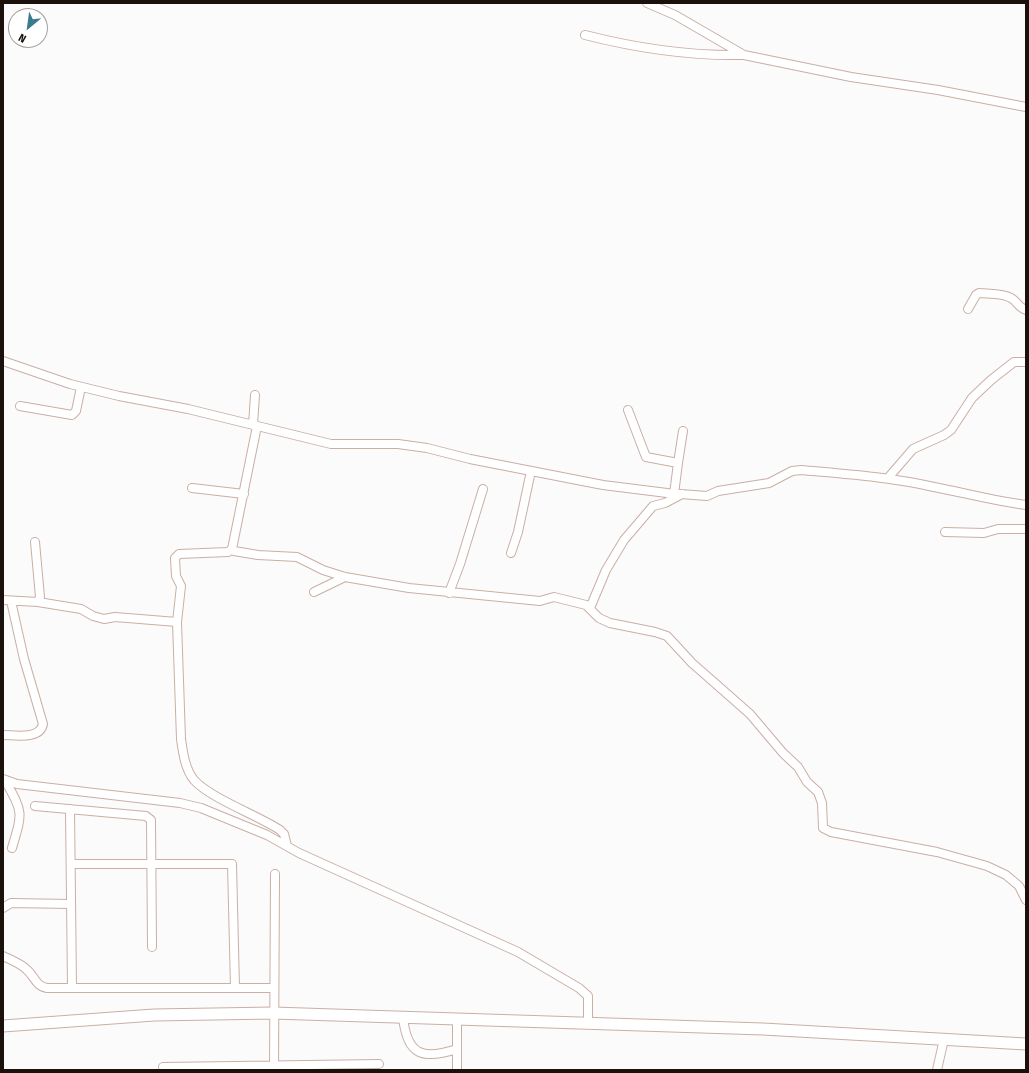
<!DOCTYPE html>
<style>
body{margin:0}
#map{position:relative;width:1029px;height:1073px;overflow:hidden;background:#fbfbfb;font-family:"Fira Sans Condensed",sans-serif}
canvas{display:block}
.frame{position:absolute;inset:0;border:4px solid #1a110d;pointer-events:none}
.north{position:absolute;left:8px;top:8px;width:40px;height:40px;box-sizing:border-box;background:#fff;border:1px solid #a3a09e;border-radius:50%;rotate:209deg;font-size:11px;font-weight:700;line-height:16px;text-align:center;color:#1a110d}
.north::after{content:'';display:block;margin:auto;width:14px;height:18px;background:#3a7c8e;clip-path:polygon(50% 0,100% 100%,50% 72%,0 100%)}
</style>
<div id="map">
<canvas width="1029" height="1073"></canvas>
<div class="frame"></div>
<div class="north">N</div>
</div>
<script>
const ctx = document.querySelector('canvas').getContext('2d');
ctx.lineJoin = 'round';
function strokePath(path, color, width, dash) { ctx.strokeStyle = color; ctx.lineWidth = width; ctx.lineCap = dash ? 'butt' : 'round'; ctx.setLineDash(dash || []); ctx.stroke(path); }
const minor = new Path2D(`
 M647,3L675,15L744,55L851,77L938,90L1026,107
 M585,35C636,48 690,56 743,55
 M968,309L976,295L979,293C989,294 1003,293 1011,298C1017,301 1019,308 1026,310
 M3,361L70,384L119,396L188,409L331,444H398L427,448L470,459L603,485L667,493L707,496L718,491L769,483L792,471L801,470C845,474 890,477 934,487C965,493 995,501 1026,505
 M20,406L72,415L76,411L81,387
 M628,410L646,457L678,463L674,494
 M253,425L255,395
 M257,426L232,549L234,551L258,555L297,557L323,570L345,577L409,588L540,601L554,597L586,605L599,618L610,623L655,632L667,636L692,663L750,714L783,753L798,767L807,782L818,792L822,803L823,828L831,832L937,852L987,866L1006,875L1019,886L1026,900
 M678,463L683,431
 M888,478L913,449L944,435L951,430L972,398L991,380L1014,362H1026
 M192,488L244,494
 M945,532L984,533L998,529H1026
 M511,553L518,532L531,471
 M314,592L345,577
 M449,593L460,564L483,489
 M3,600L38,602L40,597L35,542
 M38,602L81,609L93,616L104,619L115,617L177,622L181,739C183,753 185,769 194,780C210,798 257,815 280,830L284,834L287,846
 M590,608L606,570L624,540L653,506L665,503L682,494
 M177,622L181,586L176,576L175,558L179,554L228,552L232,549
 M3,735C15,735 40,740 43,724L24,659L11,601
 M3,779L17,784L180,803L201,808L267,835L299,853L518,952L579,988L588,996V1023
 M5,780C23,813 23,811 12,848
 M35,806L146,816L151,820L152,947
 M70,809L72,988
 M71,864H232L235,988
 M3,908L11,903L71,904
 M3,956C11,960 20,963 26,969C35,976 35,986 47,988H273
 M403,1017C407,1056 423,1060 457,1049
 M457,1019V1070
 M163,1067L379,1064
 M274,1070L275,874
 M937,1070L944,1039`);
const secondary = new Path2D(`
 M3,1026L154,1015L273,1013L763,1029L1026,1044`);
strokePath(minor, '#c9afa5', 10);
strokePath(secondary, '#c9afa5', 13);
strokePath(minor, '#fff', 8);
strokePath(secondary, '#fff', 11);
</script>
